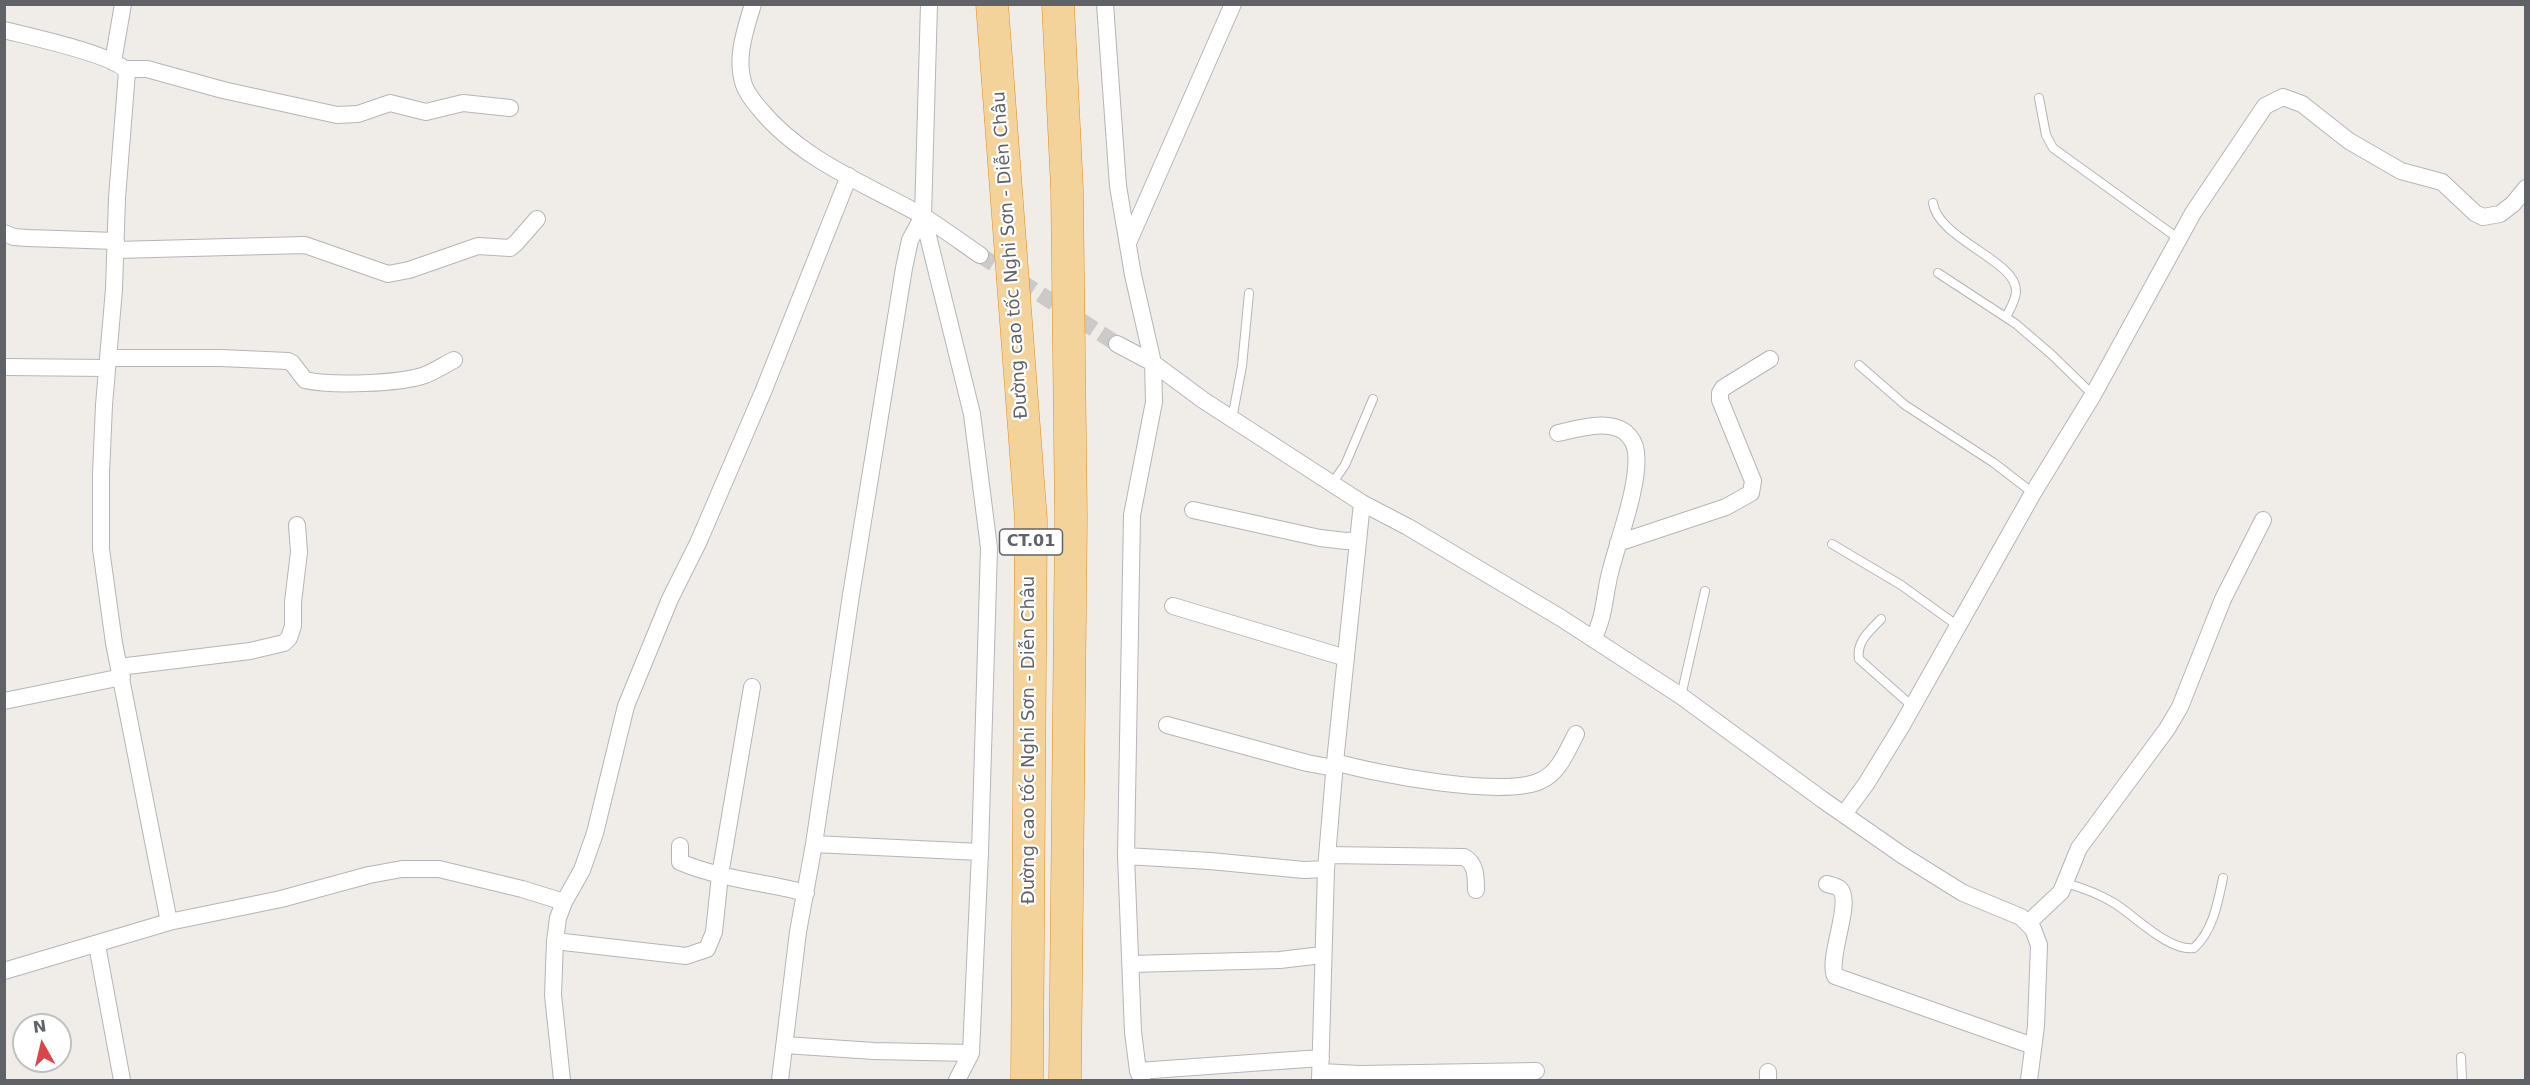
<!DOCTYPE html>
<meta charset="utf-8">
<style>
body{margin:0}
#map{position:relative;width:2530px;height:1085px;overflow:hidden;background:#f0ede8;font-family:"DejaVu Sans",sans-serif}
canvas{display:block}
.frame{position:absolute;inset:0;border:6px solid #5f6367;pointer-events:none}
.north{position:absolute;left:12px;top:1013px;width:60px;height:60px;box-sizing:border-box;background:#fff;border:2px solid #bfc1c2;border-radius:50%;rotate:352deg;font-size:16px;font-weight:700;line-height:24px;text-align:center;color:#5f6367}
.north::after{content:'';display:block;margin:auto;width:21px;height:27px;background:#da444a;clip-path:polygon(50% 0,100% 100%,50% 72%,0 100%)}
</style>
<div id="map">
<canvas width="2530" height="1085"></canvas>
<div class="frame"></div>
<div class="north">N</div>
</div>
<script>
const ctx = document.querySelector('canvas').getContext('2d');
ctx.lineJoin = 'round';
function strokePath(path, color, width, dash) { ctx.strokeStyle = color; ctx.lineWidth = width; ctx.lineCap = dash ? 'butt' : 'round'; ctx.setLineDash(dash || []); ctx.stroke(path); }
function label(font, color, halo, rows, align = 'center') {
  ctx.font = font + ' "DejaVu Sans",sans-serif'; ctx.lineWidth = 4.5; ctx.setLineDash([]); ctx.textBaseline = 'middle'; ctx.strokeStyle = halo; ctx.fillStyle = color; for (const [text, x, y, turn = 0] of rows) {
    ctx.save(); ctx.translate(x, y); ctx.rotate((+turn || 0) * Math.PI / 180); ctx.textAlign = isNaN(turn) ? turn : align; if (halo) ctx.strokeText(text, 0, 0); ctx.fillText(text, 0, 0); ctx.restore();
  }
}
strokePath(new Path2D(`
 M980,255L1117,344`), '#cccac8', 16, [16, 8]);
const service = new Path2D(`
 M2039,98L2046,135L2053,148L2179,239
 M1933,203C1938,239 2017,261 2016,291C2016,300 2010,309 2006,317
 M1938,273L2016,324L2052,355L2093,395
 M1859,365L1905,405L1994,463L2033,493
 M1232,419L1242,366L1249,293
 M1333,482L1345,465L1373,399
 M1832,544L1901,585L1958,626
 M1881,619C1870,631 1856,641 1859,659L1912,706
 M1681,696L1705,591
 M2066,883C2083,888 2099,894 2114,903C2134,915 2169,952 2194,948C2213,931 2218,902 2223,878
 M2461,1057L2462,1080`);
const minor = new Path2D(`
 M753,4C745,31 735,58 744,85C747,94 753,101 759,108C801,160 866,184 923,216C942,228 961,242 980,255
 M929,4L923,216L972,414L989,548L980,852L971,1053L957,1080
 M1105,4L1118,186L1133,275L1153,363L1154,402L1132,515L1126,856L1133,1032L1138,1071L1142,1080
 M4,30C27,36 117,55 127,72L117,198L114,289L104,405L101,474V549L114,643L169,922
 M113,62L123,4
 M125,69H147L223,90L337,115L358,114L390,103L426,112L463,103L510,108
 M4,233L14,237L28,238L116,241
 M1128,243L1233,4
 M116,250L305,245L388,274L409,270L478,246L510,248L516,243L537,219
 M1117,344L1153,363L1203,400L1362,503L1408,527L1561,618L1681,696L1823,800L1902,855L1963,893L2021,917L2033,929L2039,945L2036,1026L2029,1080
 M109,358H221L288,361L292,363L305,380C331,386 399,384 425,375C435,371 444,365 454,360
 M4,367L107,368
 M1558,433C1577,429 1607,419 1625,432C1631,437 1635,444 1636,452C1640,484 1618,540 1610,573C1604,596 1605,617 1593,639
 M1193,510L1320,538L1346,541L1358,540
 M1618,543L1726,507L1751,493L1753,481L1720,400V393L1723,388L1770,359
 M1173,606L1346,658
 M119,667L250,651L284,643L289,638L293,626V602L299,552L297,525
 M4,701L122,677
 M1167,725L1307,763L1334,768
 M1335,762C1376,774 1503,798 1540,781C1559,773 1567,751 1576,734
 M1844,814L1866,784L1901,727L2033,493L2093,395L2193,213L2265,106L2283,97L2302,104L2349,141L2401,171L2442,182L2475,213L2483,217L2500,214L2513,204L2526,188
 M814,844L980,852
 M680,846V862C720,879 764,882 806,893
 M1328,855L1464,857C1476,863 1476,877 1476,890
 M1126,856L1210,861L1304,870L1326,869
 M1827,884C1831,885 1837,886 1840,889C1853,903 1827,957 1835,976L2033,1046
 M2028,923L2061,892L2079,848L2167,729L2180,707L2223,599L2263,520
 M555,941L686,956L707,949L714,932L720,875L752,687
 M97,945L122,1080
 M1131,964L1280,960L1322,955
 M4,971L169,922L281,899L369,875L402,869H439L522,889L564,902
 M785,1045L874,1051L971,1053
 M1138,1071L1321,1058
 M1321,1072L1360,1074L1536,1071
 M562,1080L553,995L555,941L558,918L564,902L582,870L595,833L626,706L670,599L698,543L763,392L849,176
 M780,1080L798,932L814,844L851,595L904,268L910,240L923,216
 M1320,1080L1326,869L1335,762L1362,503
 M1768,1080V1072`);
const motorway = new Path2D(`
 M992,4L1031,520L1027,1080
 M1058,4L1067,189L1071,519L1065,1080`);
strokePath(service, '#b3b5b9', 10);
strokePath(minor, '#b3b5b9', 18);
strokePath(motorway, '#e28a16', 33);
strokePath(service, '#fff', 8);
strokePath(minor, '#fff', 16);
strokePath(motorway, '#f4d39b', 32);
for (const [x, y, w] of [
 [1031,542,63]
]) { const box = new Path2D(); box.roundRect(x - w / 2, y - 13, w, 26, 4.5); ctx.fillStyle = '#fff'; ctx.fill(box); strokePath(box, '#5f6367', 1.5); }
label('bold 16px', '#5f6367', null, [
 ["CT.01",1031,542]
]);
label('18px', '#5f6367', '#fff', [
 ["Đường cao tốc Nghi Sơn - Diễn Châu",1011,255,-94],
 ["Đường cao tốc Nghi Sơn - Diễn Châu",1029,740,-90]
]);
</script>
